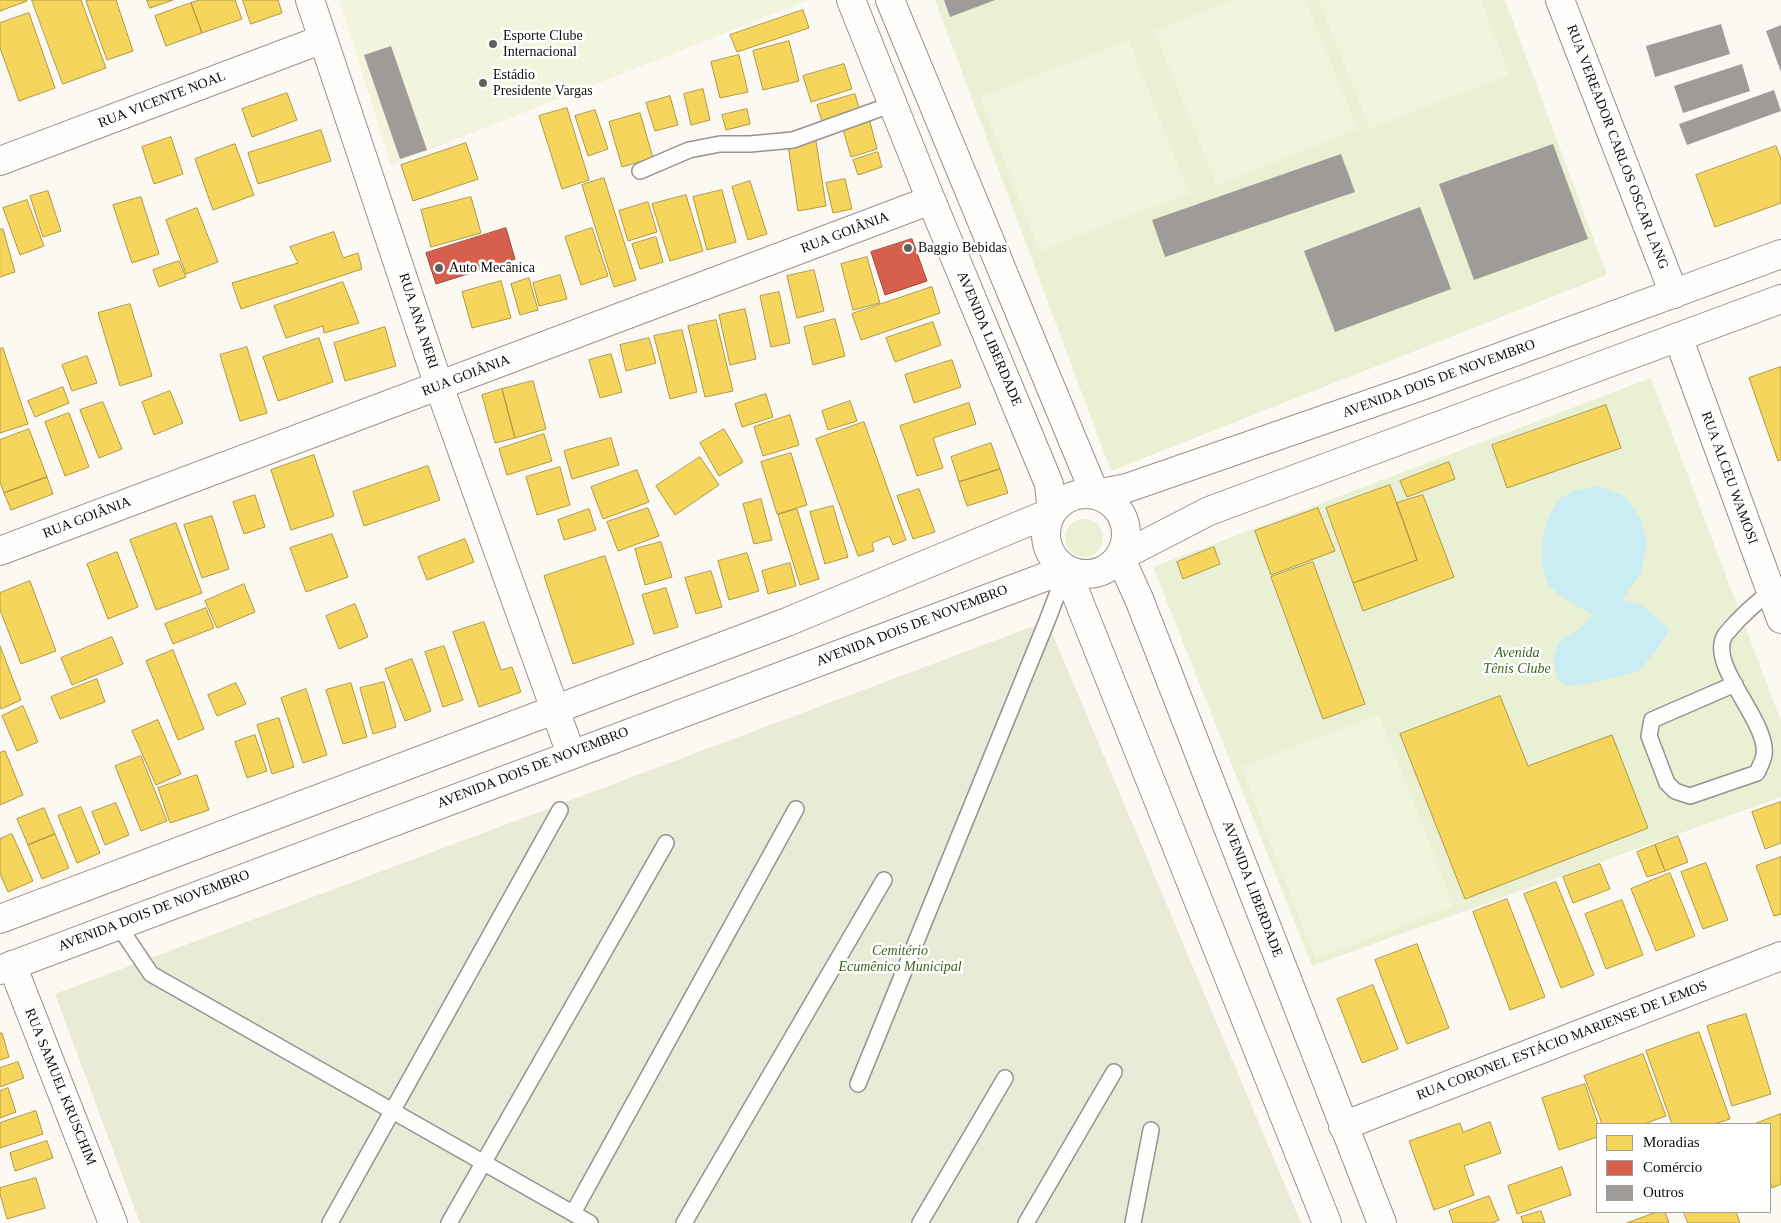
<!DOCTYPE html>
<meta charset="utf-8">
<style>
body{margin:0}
#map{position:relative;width:1781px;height:1223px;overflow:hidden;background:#fcf8f2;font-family:"Times New Roman",serif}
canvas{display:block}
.legend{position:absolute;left:1596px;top:1123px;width:175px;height:90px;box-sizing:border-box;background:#fff;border:1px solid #9f9f9f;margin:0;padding:6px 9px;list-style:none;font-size:15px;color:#0e0e0e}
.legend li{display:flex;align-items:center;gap:10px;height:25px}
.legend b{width:25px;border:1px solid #9f9f9f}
</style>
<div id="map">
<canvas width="1781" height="1223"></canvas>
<ul class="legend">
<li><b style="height:14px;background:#f6d55c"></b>Moradias</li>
<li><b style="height:14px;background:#d6604d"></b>Comércio</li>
<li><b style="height:14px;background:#9f9b98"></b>Outros</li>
</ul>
</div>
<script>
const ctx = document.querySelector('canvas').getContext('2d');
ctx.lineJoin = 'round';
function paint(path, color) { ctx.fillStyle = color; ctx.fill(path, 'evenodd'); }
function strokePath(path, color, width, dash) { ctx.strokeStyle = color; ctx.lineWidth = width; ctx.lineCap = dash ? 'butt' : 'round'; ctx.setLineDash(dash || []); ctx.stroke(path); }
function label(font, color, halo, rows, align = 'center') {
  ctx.font = font + ' "Times New Roman",serif'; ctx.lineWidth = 5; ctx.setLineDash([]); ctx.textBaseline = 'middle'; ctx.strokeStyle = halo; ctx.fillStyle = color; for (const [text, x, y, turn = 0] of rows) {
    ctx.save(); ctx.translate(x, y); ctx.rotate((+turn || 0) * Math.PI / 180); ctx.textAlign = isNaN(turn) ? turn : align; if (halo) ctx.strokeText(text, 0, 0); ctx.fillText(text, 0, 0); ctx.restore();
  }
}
paint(new Path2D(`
 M935,0H1505L1607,275L1111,471Z
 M1651,378L1781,721V797L1312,966L1153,567Z
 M1065 538a19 19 0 1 1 38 0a19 19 0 1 1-38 0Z`), '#e9f0d3');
paint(new Path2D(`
 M1047,621L1301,1223H140L55,994Z`), '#eaebd6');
paint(new Path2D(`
 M339,0H809L391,165Z
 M1233,0H1306L1358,129L1216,185L1154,31Z
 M1318,0H1481L1510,74L1370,129Z
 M1129,40L1189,193L1039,251L980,97Z
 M1379,714L1454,906L1315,959L1241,767Z`), '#f2f4dd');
paint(new Path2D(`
 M1598,486L1624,496L1640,518L1647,542L1641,574L1622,599L1643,606L1669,629L1658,648L1639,671L1586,684L1566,686L1557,678L1553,657L1560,641L1579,630L1593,615C1580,607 1553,595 1547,581C1537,559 1543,522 1556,503C1565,491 1585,488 1598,486Z`), '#caedf4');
const homes = new Path2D(`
 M0,0H27V1L0,11Z
 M32,0H81L106,68L63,84Z
 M89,0H116L133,51L107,60L86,1Z
 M147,0H173L150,8Z
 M200,0H235L242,19L202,33L191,3Z
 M243,0H278L282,13L251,24Z
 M191,3L202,33L166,46L155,16Z
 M803,10L809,28L737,52L730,35Z
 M29,13L55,88L19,101L0,48V23Z
 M789,41L799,81L763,90L753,51Z
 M739,55L748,92L720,98L711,62Z
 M844,64L852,89L811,102L803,76Z
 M703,89L710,120L691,125L684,94Z
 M287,93L297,120L252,137L242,109Z
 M855,94L860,111L822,122L817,105Z
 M670,96L678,125L655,131L646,103Z
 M567,108L589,180L562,189L539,116Z
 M747,109L750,124L726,130L722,115Z
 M595,110L608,149L588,156L575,116Z
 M640,113L653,158L622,167L609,122Z
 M869,118L877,149L851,157L842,126Z
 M321,130L331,161L258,184L248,153Z
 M171,137L183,174L154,184L142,147Z
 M816,141L826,206L798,211L788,145Z
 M466,143L478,179L413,201L401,165Z
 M235,144L254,195L213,210L195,159Z
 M1776,146L1781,159V203L1715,227L1696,175Z
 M878,152L882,167L858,175L853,160Z
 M604,178L636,280L614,287L582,185Z
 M845,179L852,209L833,213L826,183Z
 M750,181L767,234L748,240L732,187Z
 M722,190L736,242L707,250L693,197Z
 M48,191L61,231L43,237L30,196Z
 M686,195L703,251L670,261L652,204Z
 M141,197L159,254L132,263L113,205Z
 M471,197L481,233L431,247L421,210Z
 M27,200L44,246L20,255L3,208Z
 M648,202L657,232L628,241L619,211Z
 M197,208L218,262L186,274L166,220Z
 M592,228L608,276L581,285L565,237Z
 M0,229H3L15,272L0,277Z
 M334,232L343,258L358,253L362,269L241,309L232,283L298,263L290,247Z
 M656,237L663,262L640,269L632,244Z
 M867,257L880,303L853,310L841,264Z
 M179,261L186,277L159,287L153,270Z
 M814,270L824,311L797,318L787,276Z
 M560,275L567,299L539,306L533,283Z
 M529,278L538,310L520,315L511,284Z
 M501,281L511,318L472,328L462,292Z
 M343,282L359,323L324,333L323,326L286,338L274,306Z
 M932,287L940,313L861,340L852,314Z
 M779,292L790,343L771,347L760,296Z
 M130,304L152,376L120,386L98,313Z
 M745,309L756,359L730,365L719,315Z
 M835,319L845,356L813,365L804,327Z
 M716,320L733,391L705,397L688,326Z
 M933,322L941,345L895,362L886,338Z
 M385,327L396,366L345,381L334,343Z
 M682,330L697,392L670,399L654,336Z
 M319,338L333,382L278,401L263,357Z
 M649,338L656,363L626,371L620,345Z
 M247,347L267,413L240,421L220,355Z
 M3,348L28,424L0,433V349Z
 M611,354L622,392L600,398L589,360Z
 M87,356L97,383L72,391L62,365Z
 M952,360L961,387L914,403L905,375Z
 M1781,367V460L1778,461L1749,378Z
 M533,381L546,429L515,438L502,389Z
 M63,387L69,403L35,417L28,401Z
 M502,389L515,438L495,443L482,395Z
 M170,391L183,423L154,435L142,402Z
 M766,394L773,417L742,427L735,404Z
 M850,401L857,421L828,430L822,411Z
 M103,402L122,449L99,458L80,410Z
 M969,403L976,424L933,438L943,468L917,476L900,426Z
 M1606,405L1621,448L1507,488L1492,445Z
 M69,413L89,467L65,476L45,422Z
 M790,415L799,445L763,456L754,427Z
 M864,422L906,540L893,545L889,536L872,543L874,551L858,556L816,439Z
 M29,429L47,477L4,493L0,482V440Z
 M724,429L743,462L719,476L700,443Z
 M544,434L552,461L507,475L499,449Z
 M611,438L619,465L572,479L564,451Z
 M991,443L1000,469L959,482L951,457Z
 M791,453L807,505L777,514L761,462Z
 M314,455L334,516L291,530L271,470Z
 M700,457L719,485L675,515L656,486Z
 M1449,462L1455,479L1407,497L1400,481Z
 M428,466L440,500L364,526L353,492Z
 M560,467L570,505L537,515L526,477Z
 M1000,469L1008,493L967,506L959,482Z
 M637,470L649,502L603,519L591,487Z
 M47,477L53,494L11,510L4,493Z
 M1390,485L1417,560L1353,583L1326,508Z
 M919,489L935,532L913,539L897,496Z
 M255,495L265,527L244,534L233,502Z
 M1423,495L1454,577L1363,611L1353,583L1417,560L1397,503Z
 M761,499L772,540L754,544L743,504Z
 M833,506L848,557L825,564L810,512Z
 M648,508L659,536L618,551L607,522Z
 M1318,508L1335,551L1271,575L1255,531Z
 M589,509L596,530L564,540L558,520Z
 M797,509L819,579L800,585L778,515Z
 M212,516L229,569L202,578L184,525Z
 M176,523L202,593L156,610L130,540Z
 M332,534L348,577L306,592L290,548Z
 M465,539L474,562L427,580L418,557Z
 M661,542L672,577L645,585L635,549Z
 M1214,547L1220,564L1183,579L1177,562Z
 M117,552L138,607L108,619L87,564Z
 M747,553L759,591L729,600L718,561Z
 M605,556L634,644L573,664L544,576Z
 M1313,562L1365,704L1323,719L1271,577Z
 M790,563L796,586L768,594L762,571Z
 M711,571L722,607L696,614L685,578Z
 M30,581L56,651L21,664L0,610V593Z
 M244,584L255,612L217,628L205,601Z
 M666,588L678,627L654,634L642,595Z
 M355,604L368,637L339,649L326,616Z
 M206,608L214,628L173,644L165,624Z
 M484,622L501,670L512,667L521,692L479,707L453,632Z
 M112,637L123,664L72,685L61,658Z
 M0,646L21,700L1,709L0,707Z
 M444,646L463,700L443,707L425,652Z
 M173,650L204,729L178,740L146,661Z
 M412,659L431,711L405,721L385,669Z
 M97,679L105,702L60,719L51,697Z
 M384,682L396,727L373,734L360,688Z
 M236,683L246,704L217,716L208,695Z
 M351,683L367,737L343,744L326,690Z
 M306,689L327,755L303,763L281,698Z
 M1500,696L1528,766L1612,735L1648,828L1465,899L1400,734Z
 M23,706L38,742L17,751L2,716Z
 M279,718L294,767L272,774L257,725Z
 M158,720L181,774L156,785L132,731Z
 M255,735L267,771L247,778L235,742Z
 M5,751L23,795L0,805V753Z
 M141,756L167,821L141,831L115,766Z
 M197,775L209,810L170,823L158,788Z
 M1781,802V843L1765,849L1752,812Z
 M116,803L129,835L105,845L92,812Z
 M81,807L100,853L77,863L58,816Z
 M44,808L55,834L28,845L17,819Z
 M12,834L33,881L8,892L0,874V839Z
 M55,834L69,868L42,879L28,845Z
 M1678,836L1688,862L1665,871L1655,845Z
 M1655,845L1665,871L1647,877L1637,852Z
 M1781,857V914L1774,916L1756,866Z
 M1706,863L1728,920L1703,929L1681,872Z
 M1600,864L1610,889L1573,903L1563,877Z
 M1670,873L1695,936L1656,951L1631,889Z
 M1556,882L1594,975L1561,988L1524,894Z
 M1507,899L1545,997L1510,1010L1473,912Z
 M1622,900L1643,955L1606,969L1585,914Z
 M1417,944L1449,1028L1407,1044L1375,960Z
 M1373,985L1398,1049L1362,1063L1337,999Z
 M1746,1014L1771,1094L1732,1106L1707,1026Z
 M1699,1032L1730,1119L1714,1124H1672L1646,1051Z
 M0,1033H2L9,1057L0,1060Z
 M1643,1054L1666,1116L1644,1124H1602L1584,1076Z
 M18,1062L24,1078L0,1087V1068Z
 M1585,1084L1598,1124L1597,1137L1559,1150L1542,1098Z
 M8,1088L16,1112L0,1118V1091Z
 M36,1111L43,1134L0,1148V1123Z
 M1781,1114V1184L1772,1188L1770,1181V1124H1754Z
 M1490,1122L1501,1153L1464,1166L1474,1195L1434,1210L1409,1141L1460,1123L1463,1132Z
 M47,1141L53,1158L15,1171L10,1153Z
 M1562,1167L1571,1195L1517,1214L1508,1186Z
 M36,1178L45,1208L7,1219L0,1194V1188Z
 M1489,1196L1499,1220L1492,1223H1453L1449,1211Z
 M1541,1211L1545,1223H1523L1521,1217Z
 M1657,1212H1665L1669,1223H1627Z
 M1684,1212H1736L1740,1223H1688Z`);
paint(homes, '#f6d55c');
strokePath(homes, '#b09945', 1);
const shops = new Path2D(`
 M506,228L515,259L436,284L426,253Z
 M912,239L927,281L885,295L871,252Z`);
paint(shops, '#d6604d');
strokePath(shops, '#9a473a', 1);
paint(new Path2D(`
 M944,0H995L950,17Z
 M1721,24L1730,54L1655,77L1646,46Z
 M1781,25V72L1766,31Z
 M391,46L427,150L400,159L364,55Z
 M1742,64L1750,91L1683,113L1674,86Z
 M1774,90L1781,111L1687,145L1679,124Z
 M1553,144L1588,239L1474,280L1439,184Z
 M1341,154L1355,192L1165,257L1152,220Z
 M1420,207L1451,289L1335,332L1304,251Z`), '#9f9b98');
const service = new Path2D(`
 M640,171L689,150L720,144H750L793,140L893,104
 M1735,684L1652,720L1649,736L1667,783L1675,791L1690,796L1757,773C1759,768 1763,761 1764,755C1769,722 1709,667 1724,637C1725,634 1729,631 1731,628C1743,614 1756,603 1771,591
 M118,925L151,974L590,1223
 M858,1084L1047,621L1066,571
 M573,1213L796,809
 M330,1223L560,810
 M449,1223L666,843
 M684,1223L884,880
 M920,1223L1005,1078
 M1026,1223L1114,1072
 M1133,1223L1151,1130`);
const minor = new Path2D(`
 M310,0L439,386L571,754
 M1560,0L1674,294
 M0,161L323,39
 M1678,337L1781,619
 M0,551L931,200
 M12,965L113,1223
 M1343,1126L1781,956`);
const tertiary = new Path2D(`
 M851,0L931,200L1049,484L1052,512
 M890,0L1095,494
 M1095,494L1127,488L1421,386L1781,254
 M1046 534a40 40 0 1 1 80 0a40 40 0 1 1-80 0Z
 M1120,557L1139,599L1382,1223
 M1120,557L1209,511L1781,299
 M1066,569L1327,1223
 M0,919L787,622L1052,512
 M0,970L1066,569`);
strokePath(service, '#959391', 18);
strokePath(minor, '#959391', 30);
strokePath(tertiary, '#959391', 30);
strokePath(service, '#fffefd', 15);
strokePath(minor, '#fffefd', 28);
strokePath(tertiary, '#fffefd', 28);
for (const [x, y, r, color] of [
 [493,44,5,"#61605e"],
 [483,83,5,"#61605e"],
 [908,248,5,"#61605e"],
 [439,268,5,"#61605e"]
]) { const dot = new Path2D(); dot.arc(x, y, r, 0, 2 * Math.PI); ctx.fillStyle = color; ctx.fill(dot); strokePath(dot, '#fff', 2); }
label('14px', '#0e0e0e', '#fff', [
 ["Esporte Clube",503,36],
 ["Internacional",503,52],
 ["Estádio",493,75],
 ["Presidente Vargas",493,91],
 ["Baggio Bebidas",918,248],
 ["Auto Mecânica",449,268]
], 'left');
label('14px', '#0e0e0e', '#fff', [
 ["RUA VICENTE NOAL",162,100,-21],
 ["RUA VEREADOR CARLOS OSCAR LANG",1617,147,69],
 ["RUA GOIÂNIA",845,233,-21],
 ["RUA ANA NERI",418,321,72],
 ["AVENIDA LIBERDADE",989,339,67],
 ["RUA GOIÂNIA",466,376,-21],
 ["AVENIDA DOIS DE NOVEMBRO",1439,379,-20],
 ["RUA ALCEU WAMOSI",1729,478,70],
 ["RUA GOIÂNIA",87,518,-21],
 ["AVENIDA DOIS DE NOVEMBRO",912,626,-21],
 ["AVENIDA DOIS DE NOVEMBRO",533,768,-21],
 ["AVENIDA LIBERDADE",1252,889,69],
 ["AVENIDA DOIS DE NOVEMBRO",154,911,-21],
 ["RUA CORONEL ESTÁCIO MARIENSE DE LEMOS",1562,1041,-21],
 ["RUA SAMUEL KRUSCHIM",60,1087,68]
]);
label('italic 14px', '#39651f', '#fff', [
 ["Avenida",1517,653],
 ["Tênis Clube",1517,669],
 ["Cemitério",900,951],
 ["Ecumênico Municipal",900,967]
]);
</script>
